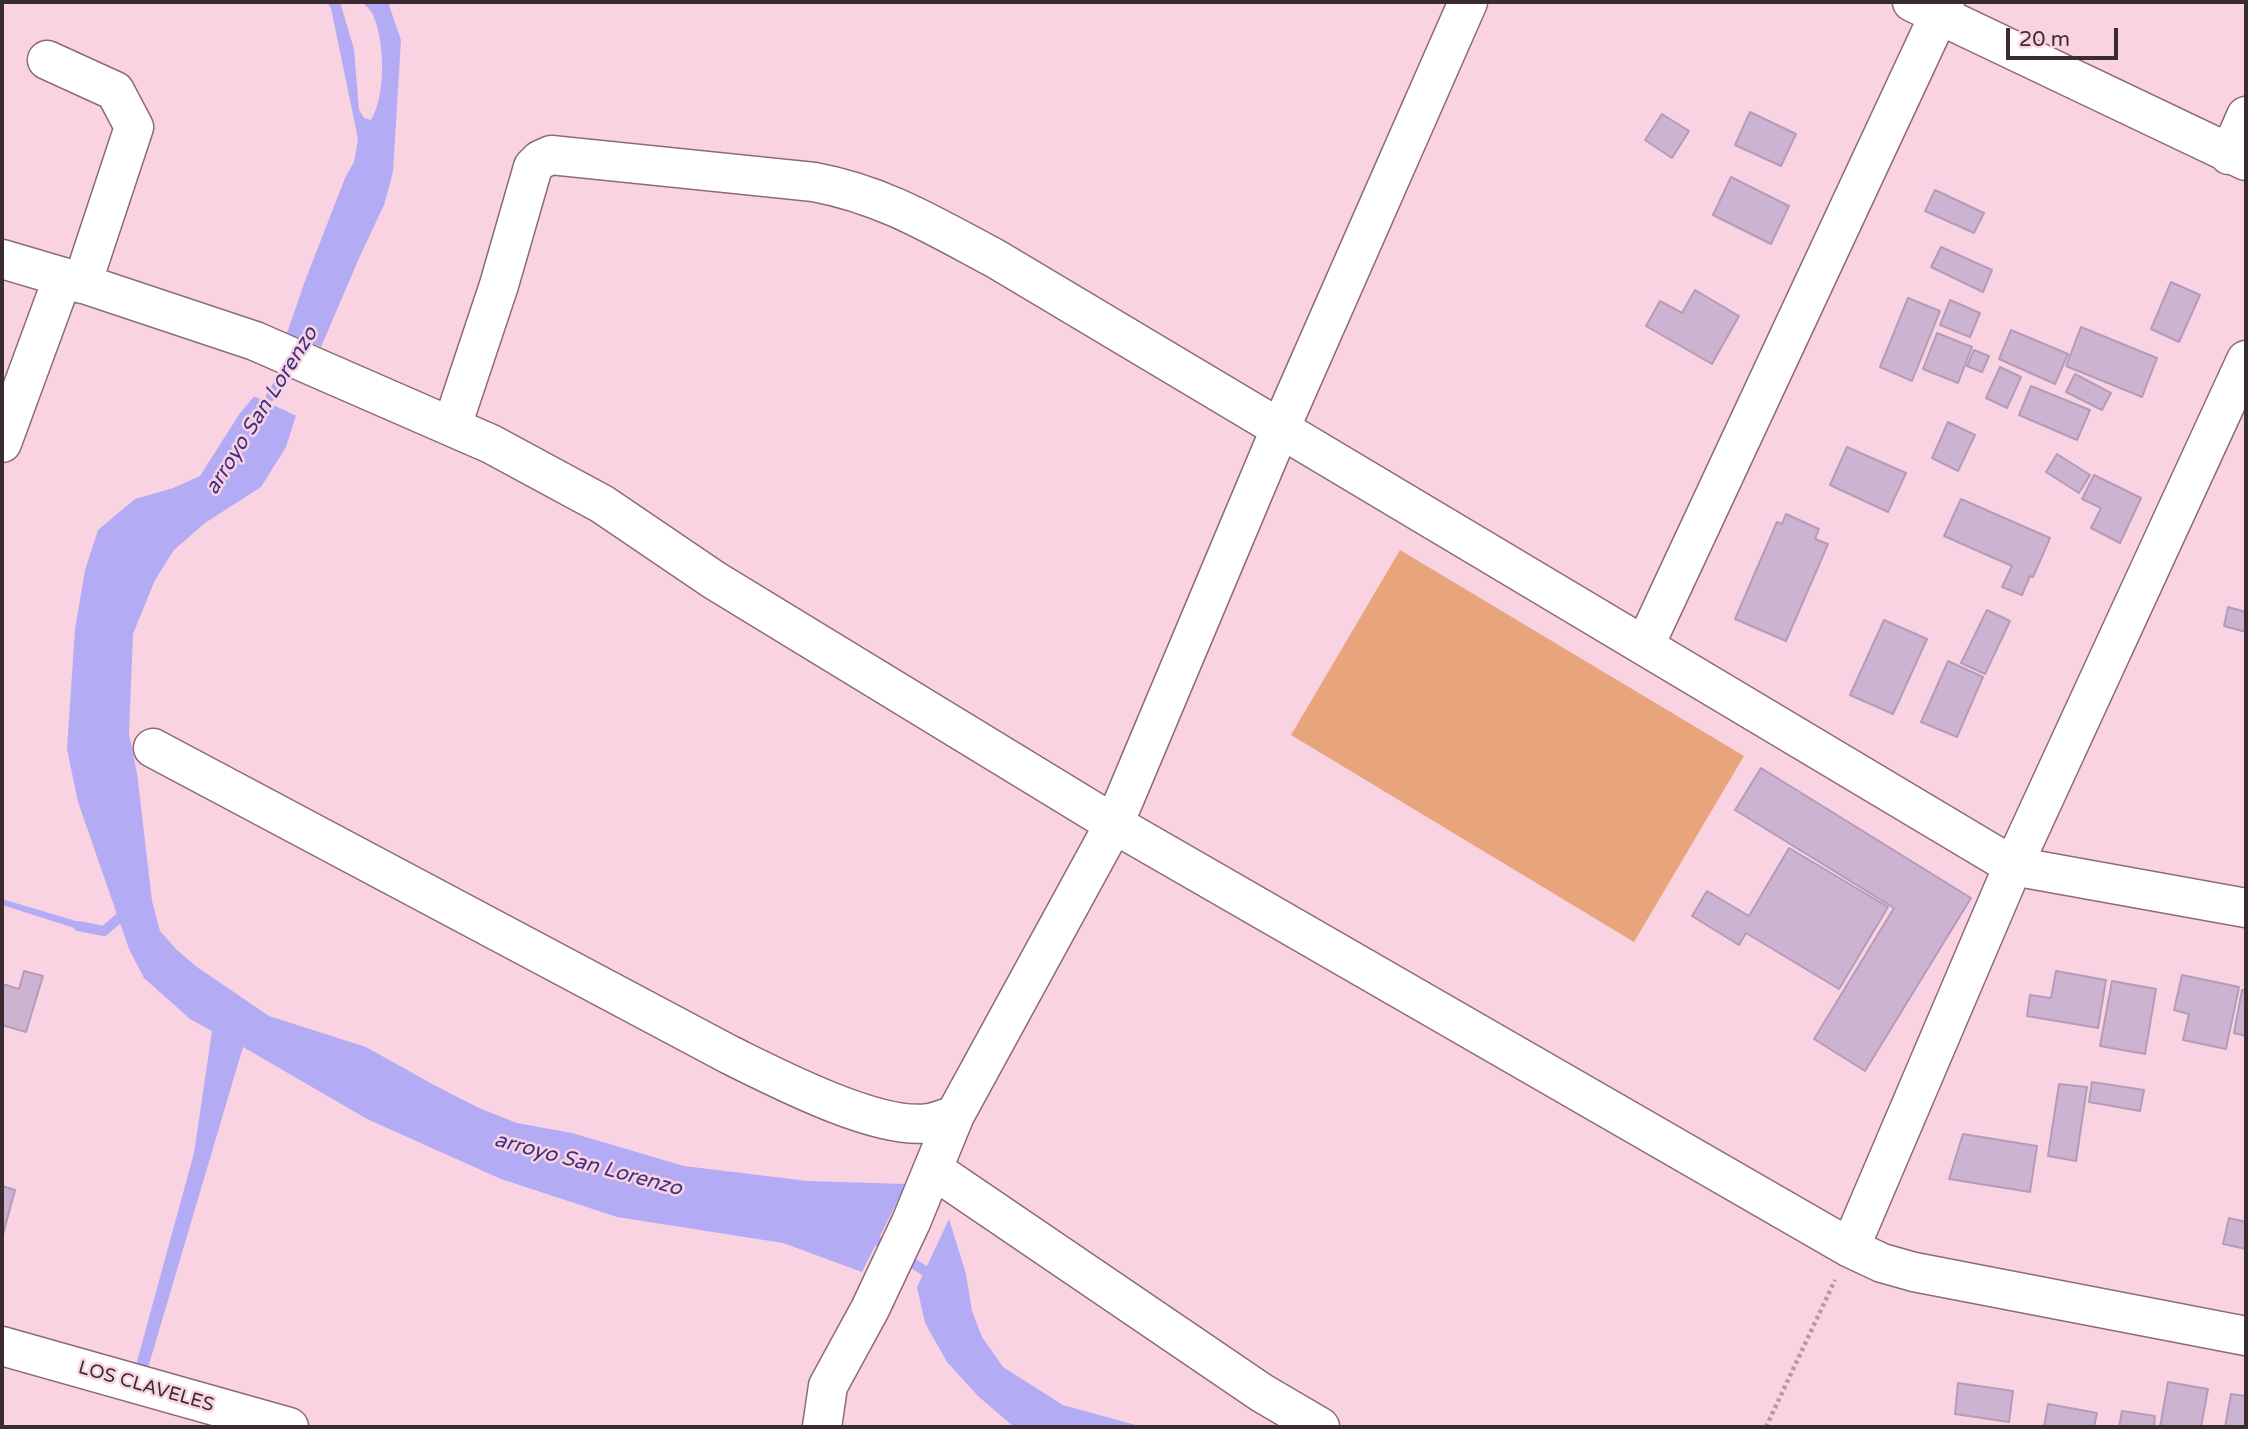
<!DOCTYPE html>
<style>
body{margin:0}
#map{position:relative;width:2248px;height:1429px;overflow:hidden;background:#fad3e3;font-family:"Varela Round",sans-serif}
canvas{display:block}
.frame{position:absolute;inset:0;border:4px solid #3a2b32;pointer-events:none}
.scale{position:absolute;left:2006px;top:28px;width:112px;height:32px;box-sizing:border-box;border:4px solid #3a2b32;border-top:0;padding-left:9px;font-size:21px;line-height:24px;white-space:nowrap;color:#3a2b32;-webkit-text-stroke:5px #fad3e3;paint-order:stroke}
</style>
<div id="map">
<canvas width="2248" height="1429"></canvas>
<div class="frame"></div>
<div class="scale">20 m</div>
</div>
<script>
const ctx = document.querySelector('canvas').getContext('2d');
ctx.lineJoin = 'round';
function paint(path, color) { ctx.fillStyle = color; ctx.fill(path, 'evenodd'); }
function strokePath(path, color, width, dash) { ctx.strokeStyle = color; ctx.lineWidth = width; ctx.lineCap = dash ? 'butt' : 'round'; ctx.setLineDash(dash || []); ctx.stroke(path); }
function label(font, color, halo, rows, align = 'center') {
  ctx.font = font + ' "Varela Round",sans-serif'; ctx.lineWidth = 5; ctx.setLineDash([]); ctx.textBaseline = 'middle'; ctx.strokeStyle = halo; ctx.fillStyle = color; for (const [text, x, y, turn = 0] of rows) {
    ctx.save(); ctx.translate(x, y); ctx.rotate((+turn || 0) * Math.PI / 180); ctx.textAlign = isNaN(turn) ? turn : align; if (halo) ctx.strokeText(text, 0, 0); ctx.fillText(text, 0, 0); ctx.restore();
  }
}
paint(new Path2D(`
 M1400,550L1744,756L1634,942L1291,735Z`), '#e8a57b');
paint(new Path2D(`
 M327,2H340L354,49L359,110L364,118L371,120C386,95 385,42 373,15C371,10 366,6 362,2H388L401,40L393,172L384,205L360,256L321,347L287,333L305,281L345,178L354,162L358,139L331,8Z
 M268,380L302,397L286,447L261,487L205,523L174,550L155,580L133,634L129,734L137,773L152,901L160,931L177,950L197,967L269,1016L366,1047L434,1085L479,1108L517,1123L572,1133L684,1166L808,1181L906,1184L862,1272L783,1243L617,1217L501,1179L367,1119L243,1047L145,1378L133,1376L194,1153L212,1031L190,1019L144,978L129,949L78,802L67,749L75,629L85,570L98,530L135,499L173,488L200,476L240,413Z
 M2,899L93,926L90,933L2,905Z
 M949,1219L966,1274L972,1311L982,1337L1003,1367L1063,1405L1143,1427H1014L978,1396L947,1362L925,1323L917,1287Z`), '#b3acf5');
paint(new Path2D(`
 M269,377L305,395L299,417L251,395L266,378Z`), '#fad3e3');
strokePath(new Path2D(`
 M271,396L313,330
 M78,926L104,931L125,913
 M867,1234L936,1278`), '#b3acf5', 10);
const building = new Path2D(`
 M1750,112L1796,134L1781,166L1735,145Z
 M1662,114L1689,131L1672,158L1645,140Z
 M1731,177L1789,206L1771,244L1713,215Z
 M1935,190L1984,213L1974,233L1925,211Z
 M1941,247L1992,270L1983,292L1931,267Z
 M2171,282L2200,295L2179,342L2151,329Z
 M1695,290L1739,316L1712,364L1646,326L1660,301L1682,313Z
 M1908,298L1940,311L1912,381L1880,367Z
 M1950,300L1980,313L1970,337L1940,325Z
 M2081,327L2157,358L2142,397L2066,366Z
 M2011,330L2068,354L2055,384L1999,359Z
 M1937,333L1972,347L1958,383L1923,369Z
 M1974,350L1989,356L1982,372L1967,366Z
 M2000,367L2021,377L2007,408L1986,398Z
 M2075,374L2111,393L2102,410L2066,392Z
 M2031,386L2090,410L2077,440L2019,415Z
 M1948,422L1975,435L1958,471L1932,458Z
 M1847,447L1906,473L1888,512L1830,485Z
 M2057,454L2090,475L2079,493L2046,472Z
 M2094,475L2141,498L2120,543L2091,528L2101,508L2082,499Z
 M1961,499L2050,538L2033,577L2030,576L2022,595L2002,587L2012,566L1944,536Z
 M1786,514L1819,529L1815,539L1828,544L1786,641L1735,619L1777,522L1782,524Z
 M2228,607L2246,612V632L2224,626Z
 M1987,610L2010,621L1985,674L1961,663Z
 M1884,620L1927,639L1893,714L1850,695Z
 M1948,661L1983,677L1957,737L1921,722Z
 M1761,768L1971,898L1865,1071L1814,1039L1894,908L1735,810Z
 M1789,848L1888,907L1839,989L1746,933L1739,945L1692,916L1707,891L1749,916Z
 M24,971L43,976L26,1032L2,1025V984L19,989Z
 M2056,971L2106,980L2098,1028L2027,1016L2030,995L2051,998Z
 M2182,975L2239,987L2226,1049L2183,1040L2189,1014L2174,1010Z
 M2112,981L2156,989L2145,1054L2100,1046Z
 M2242,990H2246V1036L2234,1033Z
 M2092,1082L2144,1090L2140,1111L2089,1102Z
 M2059,1084L2087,1087L2076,1161L2048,1156Z
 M1963,1134L2037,1146L2030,1192L1949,1179Z
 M2,1186L15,1190L2,1238Z
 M2229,1218L2246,1222V1249L2223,1244Z
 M2168,1382L2208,1389L2201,1427H2160Z
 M1958,1383L2013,1391L2009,1422L1955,1414Z
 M2231,1394L2246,1396V1427H2225Z
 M2048,1404L2097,1413L2094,1427H2044Z
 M2122,1411L2155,1416L2154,1427H2119Z`);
paint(building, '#cbb3d1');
strokePath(building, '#b49cb9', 2);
const minor = new Path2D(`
 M1912,2L2246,161
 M47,60L115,91L134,127L82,284
 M2229,155L2246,116
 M2,259L63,277L255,341L491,444L602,504L714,580L1114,824L1850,1248L1882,1263L1914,1272L2246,1336
 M452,426L499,285L533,167L540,160L551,155L814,182C884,195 934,226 996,259L2013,866L2246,908
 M2,443L63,277
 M1645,645L1945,2
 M153,748L730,1055C777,1078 878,1131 929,1123C937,1122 946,1118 955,1115
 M934,1170L1262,1393L1320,1427
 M1850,1248L2013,866L2246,360
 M2,1346L289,1427
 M822,1427L828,1386L870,1309L911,1222L955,1115L1114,824L1281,427L1468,2`);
strokePath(minor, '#8d6a79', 41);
strokePath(new Path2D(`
 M1766,1427L1835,1280`), '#b799a6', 4.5, [3.5, 3.5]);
strokePath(minor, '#fff', 38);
label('19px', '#3a2b32', '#fad3e3', [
 ["LOS CLAVELES",146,1387,16]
]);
label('italic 21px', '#412f82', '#fad3e3', [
 ["arroyo San Lorenzo",262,411,-58],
 ["arroyo San Lorenzo",588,1165,15]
]);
</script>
